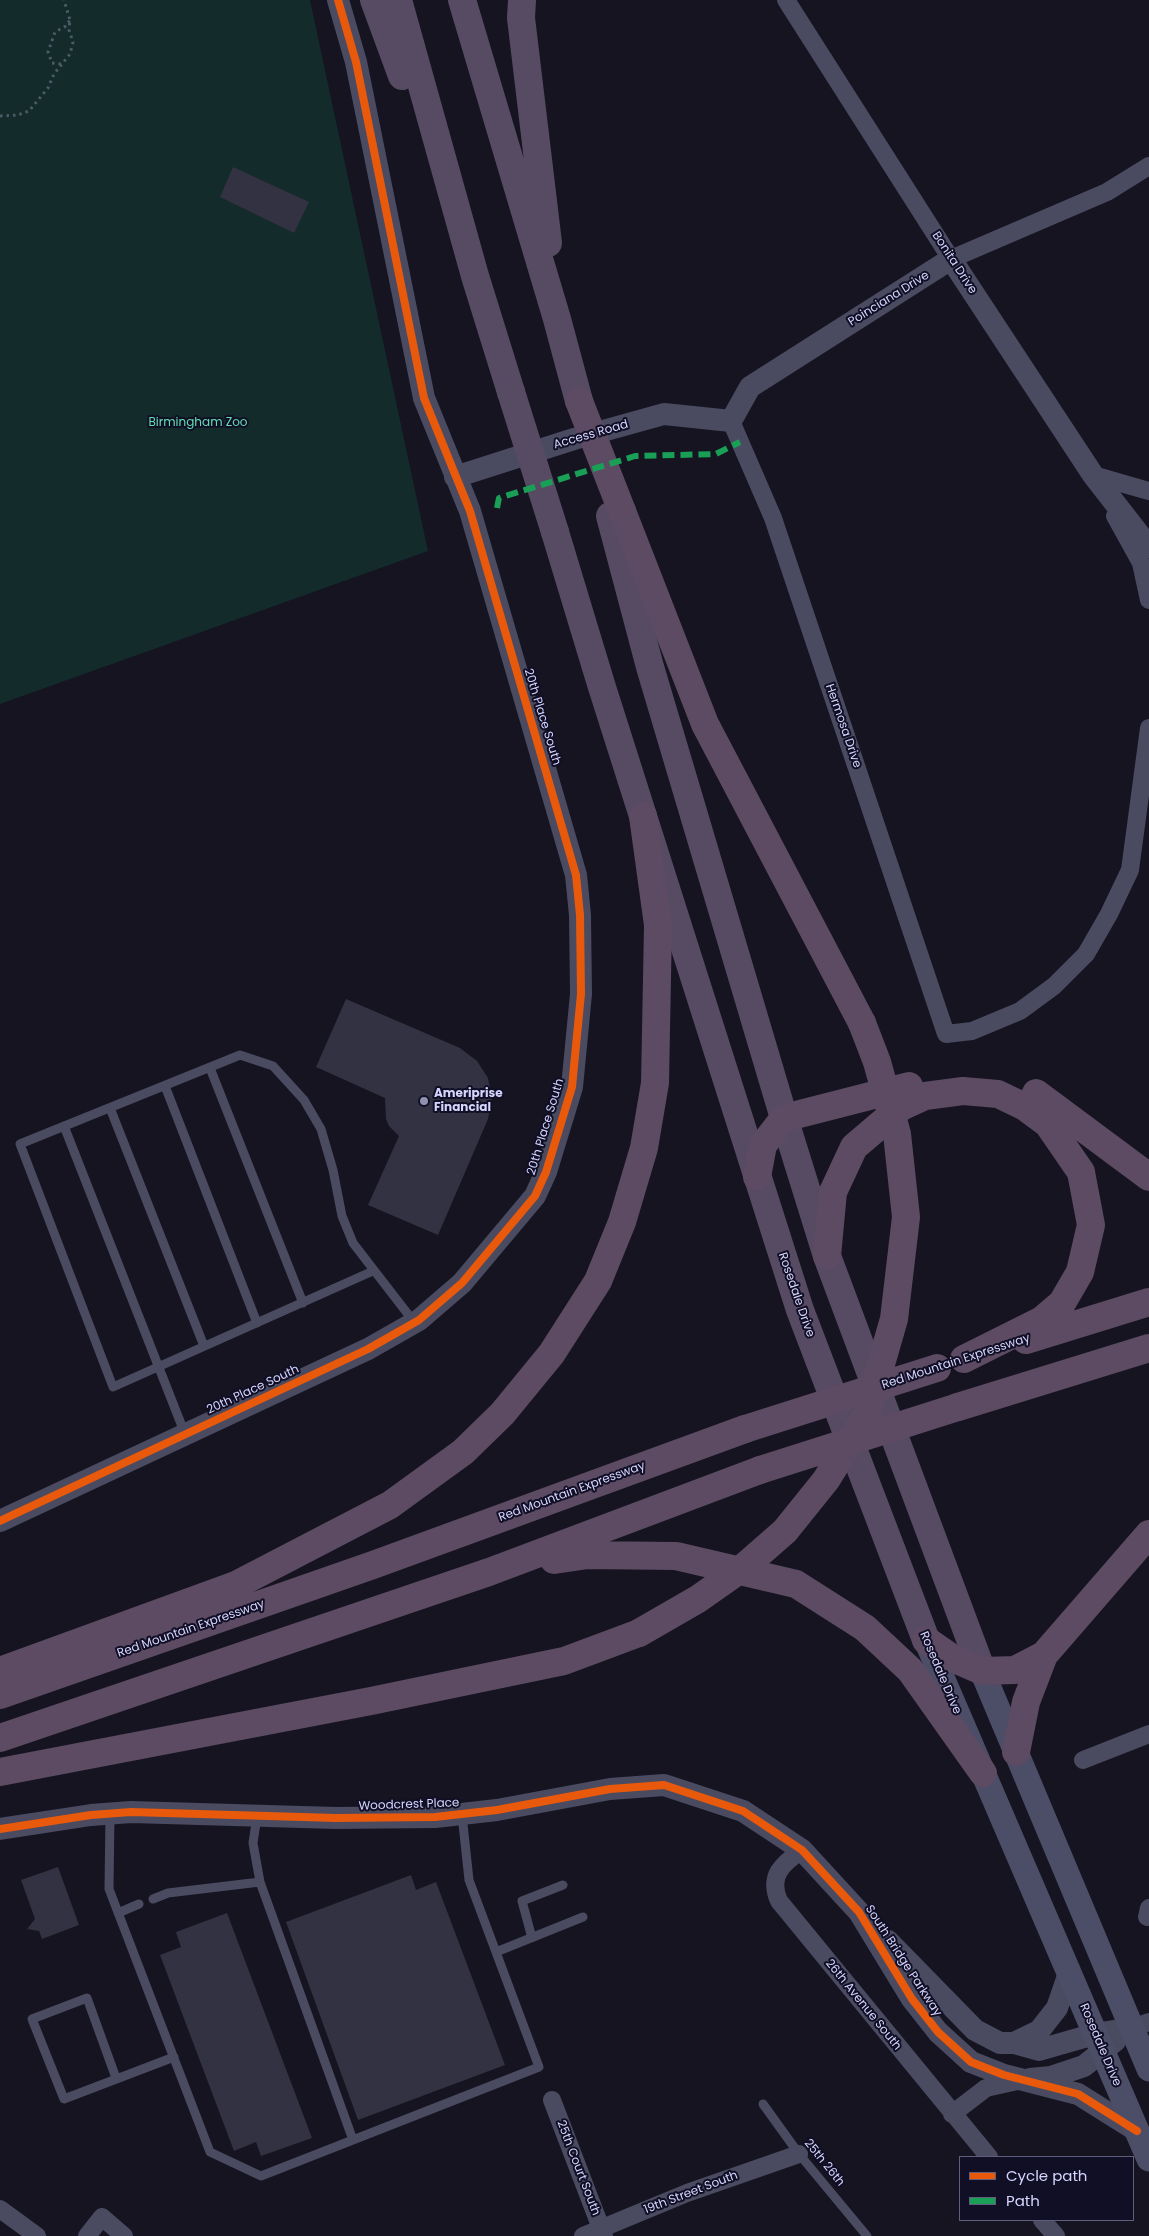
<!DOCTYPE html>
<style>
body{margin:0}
#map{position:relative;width:1149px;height:2236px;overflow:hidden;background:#151420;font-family:Poppins,sans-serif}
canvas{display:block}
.legend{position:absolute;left:959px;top:2156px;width:175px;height:65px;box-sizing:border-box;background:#110f25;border:1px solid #605e7c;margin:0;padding:6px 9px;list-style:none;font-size:15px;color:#d6d5fe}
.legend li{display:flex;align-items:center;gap:10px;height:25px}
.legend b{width:25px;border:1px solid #605e7c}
</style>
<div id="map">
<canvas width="1149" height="2236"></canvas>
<ul class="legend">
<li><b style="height:6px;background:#e8590c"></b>Cycle path</li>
<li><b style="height:6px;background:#1a9f57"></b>Path</li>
</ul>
</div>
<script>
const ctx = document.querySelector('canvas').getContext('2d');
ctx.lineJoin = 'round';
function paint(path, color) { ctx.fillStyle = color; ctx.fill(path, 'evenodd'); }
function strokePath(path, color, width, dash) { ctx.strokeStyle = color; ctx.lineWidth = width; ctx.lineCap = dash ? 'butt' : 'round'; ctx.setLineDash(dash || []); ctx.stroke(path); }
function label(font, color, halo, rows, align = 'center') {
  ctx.font = font + ' Poppins,sans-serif'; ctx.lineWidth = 4; ctx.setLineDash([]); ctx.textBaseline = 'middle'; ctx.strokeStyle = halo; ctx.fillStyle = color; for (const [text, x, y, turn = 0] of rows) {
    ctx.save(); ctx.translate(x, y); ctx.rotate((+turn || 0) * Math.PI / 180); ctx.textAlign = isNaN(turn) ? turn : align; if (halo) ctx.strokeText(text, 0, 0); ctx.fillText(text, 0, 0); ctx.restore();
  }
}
paint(new Path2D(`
 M0,0H310L428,551L0,704Z`), '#132b2a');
paint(new Path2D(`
 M233,167L309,202L294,233L220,197Z
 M346,999L460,1048L477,1061L488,1078L492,1098L488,1119L438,1235L368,1205L399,1136L389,1126L386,1119L385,1098L316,1067Z
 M58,1867L79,1925L42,1939L39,1931L27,1929L35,1919L21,1880Z
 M411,1875L416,1890L436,1882L505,2065L358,2120L286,1922Z
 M227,1913L312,2138L261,2156L256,2142L234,2151L160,1955L181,1947L176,1932Z`), '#333242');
strokePath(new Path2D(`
 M61,64L52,63L48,52L55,32L66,26L70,20
 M0,116L18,115L29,111L48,88L54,74L70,54L73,42L69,30L70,20L64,0`), '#4b5b67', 3, [2.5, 4]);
strokePath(new Path2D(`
 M210,1068L303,1303
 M165,1086L257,1323
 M110,1108L204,1346
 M64,1126L185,1434
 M373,1271L113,1387L20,1144L240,1055L273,1066L304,1100L321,1129L333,1170L342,1216L353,1243L414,1322
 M110,1814L109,1889L210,2152L261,2176L539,2067L469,1880L462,1815
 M257,1816L253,1843L260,1882
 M153,1899L168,1893L260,1882L353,2140
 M118,1913L139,1904
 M532,1938L522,1901L563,1885
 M496,1952L583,1917
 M116,2078L87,1998L32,2019L64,2099L174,2057
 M763,2104L799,2154L867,2236`), '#4a4a61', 9);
strokePath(new Path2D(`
 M786,0L951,259L1107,192L1149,166
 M731,421L773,518L946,1034L972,1031L1020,1011L1054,986L1086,954L1109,914L1130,870L1149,728
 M1093,475L1149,491
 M1115,516L1141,563L1149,600
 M1083,1760L1149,1734
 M802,1850C782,1864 768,1876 779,1901L989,2157
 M1147,1917L1149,1908
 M1132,2028L1149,2022
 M552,2100L604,2236
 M952,2114L986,2088L1022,2080
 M0,2209L37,2236
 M1042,2220L1056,2236
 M87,2236L102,2217L124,2236
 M583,2236L687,2193L799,2154`), '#4a4a61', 18);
strokePath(new Path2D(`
 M455,477L574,439L664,414L731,421L750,387L951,259L1093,475L1149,547
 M0,1521L368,1349L419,1320L462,1283L535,1196L546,1172L572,1087L581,994L580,915L576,875L470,511L424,398L356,62L338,0
 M0,1829L91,1815L131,1812L336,1818L435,1817L497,1810L610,1789L664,1785L743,1811L802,1850L859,1912L912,1999L938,2032L971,2062L1004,2075L1078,2094L1137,2131
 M888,1941L975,2030L1000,2043H1014L1039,2050L1095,2034L1132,2028
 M1014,2043L1039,2031L1057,2008L1069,1973
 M1030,2079L1051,2077L1084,2066L1115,2041`), '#4a4a61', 22);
strokePath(new Path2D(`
 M926,1640L1149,2159
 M982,1671L1149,2069`), '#4c4e67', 25);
strokePath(new Path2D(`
 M374,0L402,76
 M398,0L475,276L511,392
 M462,0L557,319L579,401
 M522,0L521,18L548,243
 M610,516L650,667L784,1118L827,1256L982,1671
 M555,532L601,684L800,1310L926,1640`), '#574b64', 28);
strokePath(new Path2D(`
 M622,511L705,724L862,1023
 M1036,1093L1149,1177
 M757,1177L763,1145L784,1118L909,1086
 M827,1256L833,1192L854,1147L901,1107L925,1096L963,1091L998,1094L1025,1107L1048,1124L1081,1172L1091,1225L1080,1272L1062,1303L1042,1320L964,1359
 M1026,1340L1149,1302
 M958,1407L1149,1348
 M554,1560L588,1555L676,1556L796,1584L865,1628L910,1670L983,1773
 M926,1640L952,1658L982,1671L1015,1670L1044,1655L1149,1534
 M0,1671L236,1585L390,1505L463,1452L502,1414L552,1353L598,1281L622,1222L644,1148L655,1083L658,925L643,816
 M0,1695L373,1565L745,1429
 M0,1738L489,1572L760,1470
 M1016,1752L1026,1702L1044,1655
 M0,1772L371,1701L564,1661L639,1633`), '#5c4b62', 28);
strokePath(new Path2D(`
 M511,392L555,532`), '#574b64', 28);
strokePath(new Path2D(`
 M579,401L622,511
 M745,1429L937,1368
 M760,1470L958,1407
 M639,1633L698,1599L745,1566L785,1531L826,1480L866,1416L894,1319L906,1217L897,1134L877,1062L862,1023`), '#5c4b62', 28);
strokePath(new Path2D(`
 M497,508L499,498L635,456L716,454L740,442`), '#1a9f57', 6, [12, 6]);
strokePath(new Path2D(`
 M0,1521L368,1349L419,1320L462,1283L535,1196L546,1172L572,1087L581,994L580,915L576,875L470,511L424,398L356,62L338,0
 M0,1829L91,1815L131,1812L336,1818L435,1817L497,1810L610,1789L664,1785L743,1811L802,1850L859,1912L912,1999L938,2032L971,2062L1004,2075L1078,2094L1137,2131`), '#e8590c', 8);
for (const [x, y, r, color] of [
 [424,1101,5,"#9291b0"]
]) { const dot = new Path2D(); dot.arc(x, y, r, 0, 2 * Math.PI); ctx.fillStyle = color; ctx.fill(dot); strokePath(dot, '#110f25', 2); }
label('12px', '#d6d5fe', '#110f25', [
 ["Bonita Drive",954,263,57],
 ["Poinciana Drive",889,299,-32],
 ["Access Road",591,435,-16],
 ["20th Place South",542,717,73],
 ["Hermosa Drive",843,726,71],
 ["20th Place South",546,1127,-73],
 ["Rosedale Drive",796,1295,71],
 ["Red Mountain Expressway",956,1362,-18],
 ["20th Place South",253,1390,-25],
 ["Red Mountain Expressway",572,1492,-20],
 ["Red Mountain Expressway",191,1629,-19],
 ["Rosedale Drive",940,1673,67],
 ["Woodcrest Place",409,1805,-2],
 ["South Bridge Parkway",903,1961,57],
 ["26th Avenue South",863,2005,51],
 ["Rosedale Drive",1100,2045,67],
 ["25th 26th",824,2163,51],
 ["25th Court South",578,2168,69],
 ["19th Street South",691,2193,-21]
]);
label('12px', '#62ddb4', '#110f25', [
 ["Birmingham Zoo",198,423]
]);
label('bold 12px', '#d6d5fe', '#110f25', [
 ["Ameriprise",434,1094],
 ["Financial",434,1108]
], 'left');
</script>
